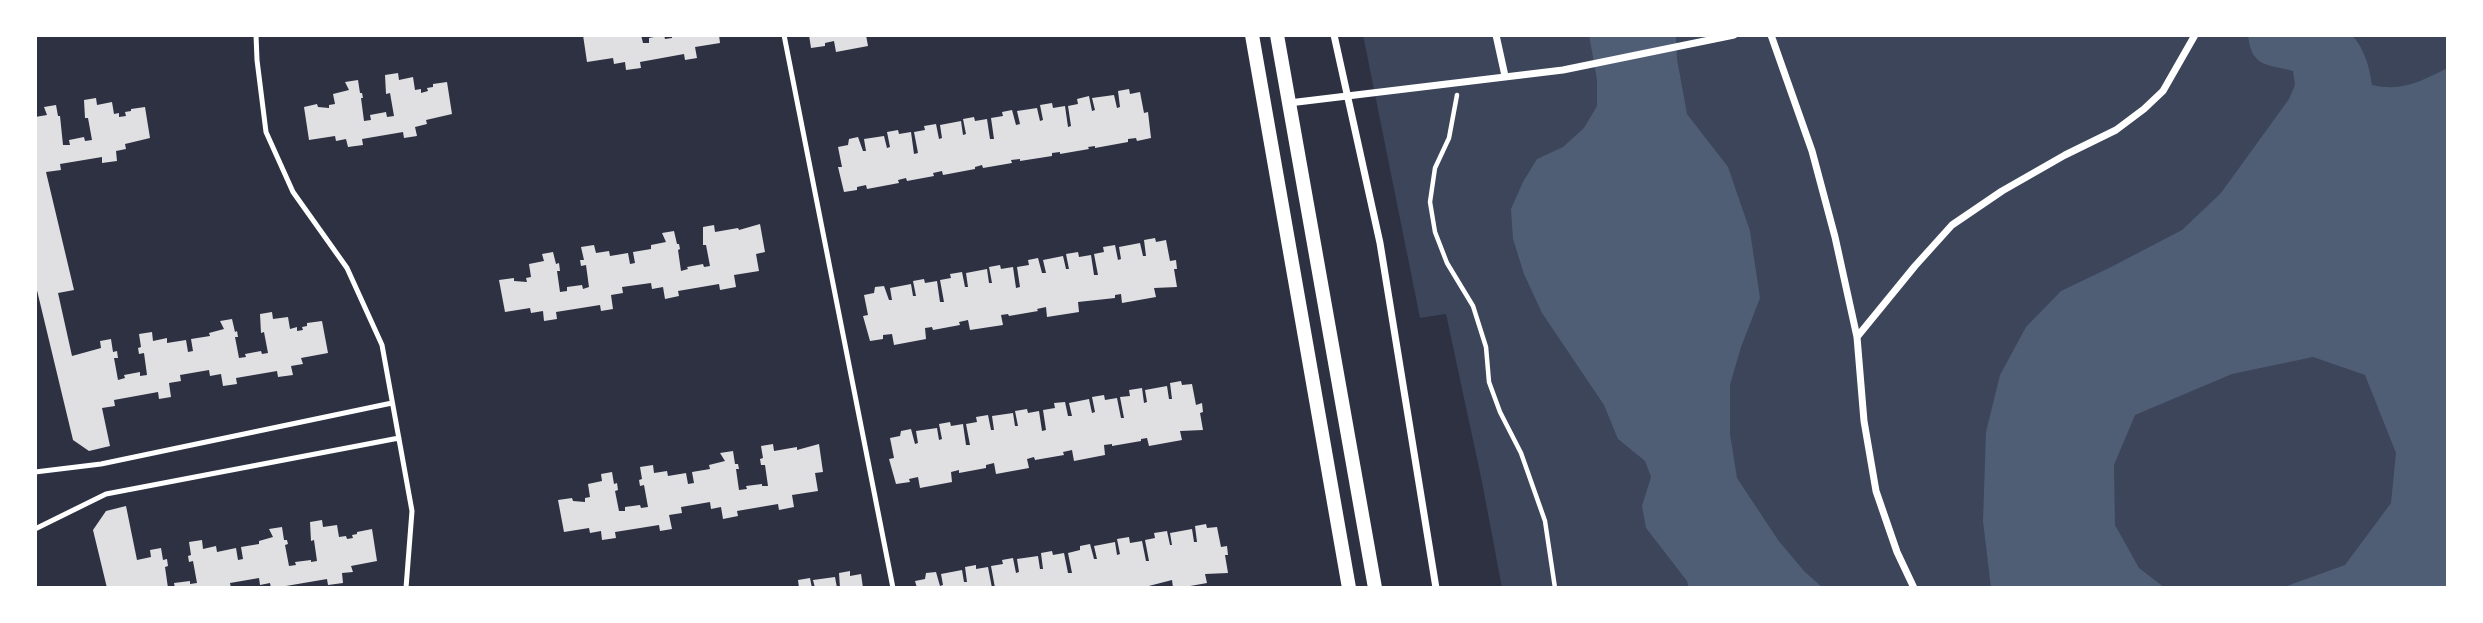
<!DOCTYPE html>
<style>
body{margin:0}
#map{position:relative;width:2483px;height:623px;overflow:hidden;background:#2d3142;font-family:Barlow,sans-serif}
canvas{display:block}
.frame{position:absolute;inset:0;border:37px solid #fff;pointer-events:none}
</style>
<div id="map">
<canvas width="2483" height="623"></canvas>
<div class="frame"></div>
</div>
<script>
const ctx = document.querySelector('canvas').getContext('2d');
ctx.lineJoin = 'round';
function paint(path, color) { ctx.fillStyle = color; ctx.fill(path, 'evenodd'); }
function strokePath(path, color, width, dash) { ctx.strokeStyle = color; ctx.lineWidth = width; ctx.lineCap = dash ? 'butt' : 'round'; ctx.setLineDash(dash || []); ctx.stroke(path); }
paint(new Path2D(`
 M1363,35H2448V588H1502L1482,482L1446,314L1420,318Z`), '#3c4559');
paint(new Path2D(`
 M1589,35H1676L1677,59L1687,114L1728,167L1750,231L1760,298L1741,347L1730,385V434L1737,478L1778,540L1804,571L1823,588H1689L1687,581L1646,528L1642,506L1651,477L1645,461L1618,439L1604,405L1542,313L1524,274L1513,239L1511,209L1523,182L1537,159L1563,147L1584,128L1597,106V80Z
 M2248,35H2352C2365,50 2369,66 2372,85C2404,92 2420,81 2448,68V588H2281L2345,565L2391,503L2396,453L2365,375L2313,357L2232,374L2135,415L2114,465L2115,525L2139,568L2165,588H1991L1983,521L1986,432L2000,375L2026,327L2061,291L2111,267L2182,230L2221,193L2289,99L2295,85L2293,71C2266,64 2251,67 2248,35Z`), '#4f5d75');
paint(new Path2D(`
 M583,35H641L643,43H649V38L664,35L665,39L672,38V35H719L720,43L695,47L697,58L685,60L684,54L640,62L641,68L626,70L625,62L614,64L613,58L587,62Z
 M809,35H866L868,46L836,52L834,41L825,43V46L811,48Z
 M398,73L399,80L413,77L415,90L421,89V93L428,91L427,88L433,87V84L447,82L452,114L426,120L427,124L415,127L417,136L404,138L403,132L362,139L363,145L348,147L346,139L336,141L335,136L309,140L304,107L317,104L318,107L329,108V105L335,104L333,94L349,90L345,82L358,80L360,93H362L363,98H361L364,121L371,120L370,115L386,112L387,117L394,116L390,93L386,94L385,75Z
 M1129,89L1130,94L1140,92L1144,113L1148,112L1151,138L1137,141L1136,138L1128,139V142L1095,148V146L1088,147L1089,149L1060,154V152L1052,153V156L1020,161V159L1011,160L1012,163L983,168L982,165L975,167V169L943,175L942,171L933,173L934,176L907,181L906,178L898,180L899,183L867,189L866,185L857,187V190L844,192L838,167H842L838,147L848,145L849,139L858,137L863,151H866L864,139L884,136L887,148L890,147L887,132L898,130L899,134L911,132L914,154L918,153L914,132L925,130L924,126L936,124L939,139L942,138L940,125L961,121L963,135L966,134L963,119L974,117L975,121L987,119L990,139H994L991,118L1003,116L1002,112L1012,110L1016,125L1020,124L1017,111L1037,108L1040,121L1043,120L1040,105L1052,103L1053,108L1065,106L1068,127L1071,126L1068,106L1078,104L1077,99L1089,96L1092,111L1095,110L1092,98L1114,95L1117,108L1120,107L1118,91Z
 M96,98L97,105L112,102L114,114L119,113V117L126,116L125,112L131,111V109L145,107L150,138L125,144L126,149L116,151L117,161L102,163V157L60,164L61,170L46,172L74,290L58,293L72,356L101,348L100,341L111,339L113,352L117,351L118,358H114L118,380L125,378L124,375L140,372V376L147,375L144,353L139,354L138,348L141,347L139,334L152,332L153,341L167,338V343L186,340L188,352L193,351L191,339L210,336L209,333L224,329L220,321L232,319L235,332L237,331L238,337H235L239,358L246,357L245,354L261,351L262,354L268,353L264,332L261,333L260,314L272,312L273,319L288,317L290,329L297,327V331L303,330L302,327L307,326V323L322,321L328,353L301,358L303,364L291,366L293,375L278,377L277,371L236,378L237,384L223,386L221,374L210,376L209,370L180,375L181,381L169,383L171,397L159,399L158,392L114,400L115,406L102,408L110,446L89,451L73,440L35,282V117L47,115L44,107L56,105L58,116H60L63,145H70L69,140L84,137L85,141L92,140L88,118H85L84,100Z
 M760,224L765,252L756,254L759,271L734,275L736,287L720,290L719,284L678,291L679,296L665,299L663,287L652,289L651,283L622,287L623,293L611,295L613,309L601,311L600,305L556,312L557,319L544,321L543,311L531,313L530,308L505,312L499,280L514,278V281L527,282L526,278L531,277L529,264L544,261L542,254L553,252L556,264L559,263L560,271H557L560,292L567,291V287L582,285L583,289L589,287L586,265L581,266L580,260H584L581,247L594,245L596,253L609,251L610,256L628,253L630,264L635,263L633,252L651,249V245L666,242L662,233L674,231L677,244H679L680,249L678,250L681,271L688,269L687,267L703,264L704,267L710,266L706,245H703V227L714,225L715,232L738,228L739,230Z
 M1155,238L1156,242L1166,240L1170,261L1176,260L1177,269H1174L1177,287L1154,288L1156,297L1122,303L1121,294L1115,295V298L1078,302L1079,312L1047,317L1046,307L1037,309L1038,311L1009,316L1008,314L1001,315L1003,325L970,330L968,320L959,322L960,325L933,330L932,327L925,328L926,339L894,345L892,334L883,335V339L870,341L863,316L868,315L864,295L874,293L875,287L884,286L889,300H892L890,288L911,284L913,296H916L913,281L924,279L925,283L937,281L940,302H944L940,280L951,278L950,274L962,272L965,287H968L966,273L987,269L989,283H992L989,267L1000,265L1001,269L1013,267L1016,288L1020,287L1017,267L1029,265L1028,260L1038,258L1042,273H1046L1043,260L1063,256L1066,269H1069L1066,254L1078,252L1079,257L1091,255L1094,275H1098L1094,254L1104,252L1103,247L1115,245L1118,260L1121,259L1119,247L1140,243L1143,256H1146L1144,240Z
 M1181,381L1182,385L1192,384L1196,405L1202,403L1203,412L1200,413L1203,430L1180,431L1182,440L1149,446L1147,438L1141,439V441L1112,446V444L1104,445L1105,455L1074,461L1072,450L1063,452L1064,455L1035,460L1034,457L1027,459L1029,468L996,474L994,463L986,465V468L959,473V470L951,472L952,482L920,488L918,477L909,479L910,482L896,484L889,459L894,458L890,438L900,436L901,431L911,429L915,444L918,443L916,431L937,428L939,440L942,439L939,424L950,422L951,426L963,424L966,445H970L966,424L977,422L976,417L988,415L991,430H994L992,416L1013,413L1015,426H1018L1015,411L1027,409L1028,413L1039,411L1042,431L1046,430L1043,410L1055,408L1054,403L1065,402L1068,416H1072L1069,403L1089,399L1092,413L1095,412L1092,397L1104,395L1105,400L1117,398L1121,418H1124L1120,397L1130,396L1129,390L1142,388L1144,403L1147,402L1145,390L1167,386L1169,399H1172L1170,383Z
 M773,444L774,451L797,447V450L819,444L823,472L815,473L818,491L792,495L794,507L779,510L778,504L737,511L738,516L723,519L721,507L711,509L710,502L681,507L682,513L669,515L672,529L660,531L659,525L615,532L616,538L602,540L601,531L590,533L589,528L564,532L558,500L572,498L573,501L585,502V498L590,497L588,484L602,481L601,474L612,472L614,484L617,483L618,490L615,491L619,511H625V507L640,505L641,508L648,507L644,485L640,486L639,480L642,479L640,467L653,465L654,473L667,471L668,476L686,473L688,484L694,483L692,472L710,469L709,465L725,461L720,453L733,451L735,464H738L739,469H736L739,490L747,489L746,486L762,484V486H768L765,465H761L760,459L763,458L761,446Z
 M126,506L137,560L151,557L150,550L161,548L163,560L167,559L168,566L165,567L168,588H107L93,530L106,511Z
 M322,520L323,527L337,525L339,537L346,536L347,539L353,538L352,535L357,534V532L372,529L377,561L351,566L353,572L342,573L343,583L328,585L327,579L286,586V588H271L270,583L260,585L259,578L230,583L231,588H175L174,583L190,581V584L197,583L193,561L189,562L188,556L191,555L189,542L202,540L203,549L216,546L217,552L236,548L238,560L243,559L241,547L259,544V541L273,537L269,529L282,527L284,540H287L288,544L285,545L289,566L296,565L295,562L311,560V562L317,561L314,540L311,541L310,522Z
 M1206,524L1207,528L1217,527L1221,547L1227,546L1228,555H1225L1228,573L1205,574L1207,583L1179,588H1173L1172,580L1141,588L1137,586L995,588L991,566L1003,564L1002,560L1013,558L1016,573L1019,572L1017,559L1038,556L1040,569H1043L1041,553L1052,551L1053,555L1064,553L1068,573H1072L1068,553L1080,550V546L1090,544L1094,559H1097L1094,546L1115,542L1117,555L1120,554L1117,539L1129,537L1130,543L1142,541L1146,561H1149L1145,540L1155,538L1154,533L1167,531L1170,545H1172L1170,533L1192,529L1194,542H1197L1195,526Z
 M976,565V569L988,567L992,588H917L915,581L925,579L926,573L936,572L940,586L943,585L941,574L962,570L964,582H967L965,567Z
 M850,571V576L861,574L863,588H840L839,573Z
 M835,577L837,588H815L813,580Z
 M810,578L812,588H799L798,580Z`), '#e0e0e3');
strokePath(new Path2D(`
 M1457,95L1449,138L1435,168L1430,202L1435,232L1447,263L1473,306L1486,347L1489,382L1500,412L1521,453L1545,521L1555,588`), '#fff', 4.5);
strokePath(new Path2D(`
 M256,35L257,60L266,132L293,192L347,268L382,345L412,511L406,588
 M784,35L893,588
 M35,472L101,464L392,403
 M35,529L106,494L399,438`), '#fff', 5);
strokePath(new Path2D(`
 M1334,35L1380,243L1436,588
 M1496,35L1505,76
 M1771,35L1812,151L1835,237L1857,337L1864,421L1876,491L1897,552L1914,588
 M1289,103L1563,70L1734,35
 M1857,337L1915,266L1952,225L2002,191L2065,155L2116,130L2144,109L2163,91L2195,35`), '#fff', 7);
strokePath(new Path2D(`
 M1252,35L1349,588
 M1277,35L1375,588`), '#fff', 14);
</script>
